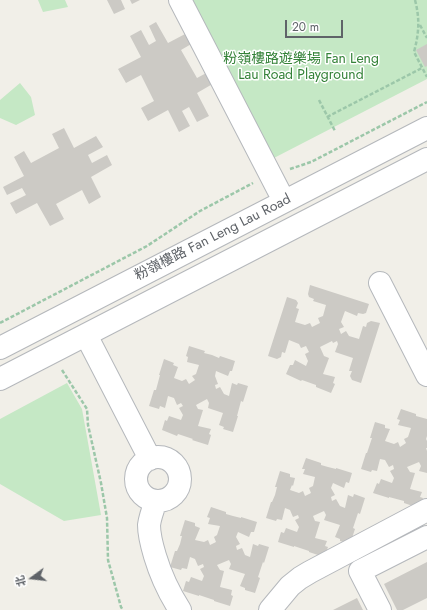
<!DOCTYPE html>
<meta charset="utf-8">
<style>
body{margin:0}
#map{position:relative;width:427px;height:610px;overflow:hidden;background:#f1efe8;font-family:Jost,"Noto Sans SC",sans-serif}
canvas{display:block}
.north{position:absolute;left:12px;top:558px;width:40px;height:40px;-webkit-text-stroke:3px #fff;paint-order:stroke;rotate:255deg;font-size:11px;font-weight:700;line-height:16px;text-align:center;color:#5f6368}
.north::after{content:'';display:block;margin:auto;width:14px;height:18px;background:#5f6368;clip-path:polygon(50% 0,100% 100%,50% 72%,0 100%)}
.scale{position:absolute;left:285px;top:20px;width:58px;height:18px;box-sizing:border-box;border:2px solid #5f6368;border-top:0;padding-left:5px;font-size:12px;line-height:14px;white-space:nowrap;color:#5f6368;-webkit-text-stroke:3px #fff;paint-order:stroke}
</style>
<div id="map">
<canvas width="427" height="610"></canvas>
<div class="north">北</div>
<div class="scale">20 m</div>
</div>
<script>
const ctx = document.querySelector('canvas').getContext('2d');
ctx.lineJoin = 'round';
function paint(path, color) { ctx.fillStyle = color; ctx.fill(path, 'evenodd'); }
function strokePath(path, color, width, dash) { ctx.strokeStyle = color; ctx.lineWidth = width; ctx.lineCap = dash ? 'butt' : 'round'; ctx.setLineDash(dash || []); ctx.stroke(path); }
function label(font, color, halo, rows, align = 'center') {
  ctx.font = font + ' Jost,"Noto Sans SC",sans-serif'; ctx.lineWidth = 3; ctx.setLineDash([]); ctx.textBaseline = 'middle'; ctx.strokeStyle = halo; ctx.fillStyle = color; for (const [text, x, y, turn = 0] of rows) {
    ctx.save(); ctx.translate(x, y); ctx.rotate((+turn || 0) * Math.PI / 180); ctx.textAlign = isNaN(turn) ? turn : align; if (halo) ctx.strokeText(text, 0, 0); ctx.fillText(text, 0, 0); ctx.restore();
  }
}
paint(new Path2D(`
 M38,0H65L68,7L43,12Z
 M188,0H427V79L272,159Z
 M20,83L31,97L35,115L16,125L0,118V100Z
 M67,383L82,409L101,515L64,521L0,484V419Z`), '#c5e8c5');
paint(new Path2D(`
 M107,0H121L125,9L114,14Z
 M130,0H140L132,4Z
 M156,22L168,43L187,33L193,43L181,50L197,78L210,71L216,82L197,93L209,116L197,122L189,107L182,111L190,126L179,132L168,110L148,121L141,108L154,101L141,75L126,83L118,69L141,57L130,36L141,30L149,45L156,41L149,26Z
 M427,44V66L425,67L416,50Z
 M64,128L74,148L96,136L103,147L88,155L92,163L107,155L112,165L91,177L101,197L89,204L82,190L56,204L64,219L50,226L37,203L16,214L10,203L26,195L22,188L7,195L3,187L24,176L14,157L24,151L31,163L59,148L52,134Z
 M310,285L369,304L366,313L363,314L358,313L357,316L345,311L341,322L344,327L339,329L341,334L346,331L349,336L359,339L363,326L366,327L367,323L371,321L380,323L361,383L352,380L350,376L352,371H349L353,358L335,352L338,344L337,341L333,343L332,341L320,347L324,356L329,358L323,374L335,377L333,383L335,384L331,393L316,387V385L302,380L301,381L286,374L290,365H293L295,360L306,366L308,361L305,354L309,352L306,346L301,348L299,344L289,340L285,353L282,352L281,357L277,359L268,356L287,297L296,300L298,303L296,308L299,309L295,322L305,325L310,323L312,327L320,323L318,318L323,316L326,305L313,301L314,299L309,297L308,294Z
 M189,346L205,351L204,353L212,355L219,358L220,356L235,361L232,371H230L228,376L216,371L215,376L218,384L215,385L216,389L220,387L224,394L229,396L232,383L237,385L238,383L248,386L243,402L241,401L237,416H238L233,432L223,429L224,427L219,425L223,413L208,408L209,403L207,399L196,405L198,409L203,410L198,426L211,429L209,434L211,435L208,445L192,440L193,439L178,434L177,436L162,430L165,420L167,421L169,416L181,420L183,415L179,408L183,406L181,403L177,405L174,398L168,396L165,408L160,406L159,409L149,406L154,390H156L160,375H159L164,359L174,363L173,365L178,367L174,378L182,381L186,379L189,384L195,380L192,376L196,374L199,365L187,362L188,357L186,356Z
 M401,409L416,414V416L427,419V436L426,439L427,441V448H426L427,451V473L419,471L421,466L419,462L407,467L410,472L415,473L410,489L422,492L420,497L423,498L419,508L404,503V501L389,497V498L373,493L377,483L379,484L381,479L392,483L394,478L390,471L394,469L393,465L389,467L385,460L380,459L377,471L372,470L371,472L361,469L366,453H367L372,438H370L375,422L385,425V428L390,429L385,441L394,444L398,442L400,447L406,443L404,439L408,437L411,428L398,425L400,420L397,419Z
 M306,458L321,463V465L328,467L336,469V468L352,473L349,483L346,482L344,488L333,483L331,488L335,495L331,497L332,501L336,499L340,506L345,508L348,495L353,497L354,494L365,498L360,514L358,513L353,528L355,529L350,544L340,541V539L335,537L340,525L324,520L326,515L324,511L313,516L315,521L320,522L315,538L327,541L325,546L328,547L324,557L309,552V551L294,546V547L278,542L281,532L284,533L286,528L297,532L299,527L295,520L299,518L298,515L293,517L290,510L285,508L282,520L277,519L276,521L266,518L271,502H272L275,495L277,487H275L280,471L290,474V477L295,478L293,486L292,485L290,490L299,493L303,491L305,496L311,493L309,488L313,486L315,477L303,474L305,469H302Z
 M211,507L226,512V514L233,516L241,518V517L257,522L254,532H251L249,537L238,532L236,537L240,544L236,546L237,550L242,548L245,555L250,557L253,544L258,546L259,544L269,547L264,563L263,562L258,577L260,578L255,593L245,590V588L240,586L245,574L229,569L231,564L229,560L217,565L220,570L224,571L220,587L232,590L231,595L233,596L230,606L214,601V600L199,595V596L183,591L186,581L189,582L191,577L202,581L204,576L200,569L204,567L203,564L198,566L195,559L190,557L187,569L182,568L181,570L170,567L175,551H177L180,544L182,536H180L185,520L195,523V526L200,528L195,540L204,542L208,540L210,545L216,542L214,537L217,535L220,526L208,524L210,518L207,517Z
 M427,562V598L403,610H397L384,584Z
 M357,598L363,610H333Z`), '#cccac5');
const minor = new Path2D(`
 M180,0L284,201
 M380,283L427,375
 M86,335L150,459
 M0,348L427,128
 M0,379L427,159
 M136 479a22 22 0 1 1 44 0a22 22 0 1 1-44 0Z
 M156,501C153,509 150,517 149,525C149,536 152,546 155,556C161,576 169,593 180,610
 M270,610L290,586L300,578L310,572L427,510
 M380,610L360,571L427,537`);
strokePath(minor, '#b5b8bc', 24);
strokePath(new Path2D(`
 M415,0C420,19 419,33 414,52L427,77
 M420,25L427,38
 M319,100L335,131
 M327,117L422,68
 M290,169L311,162L427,102
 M0,323L147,246L200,211L253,183
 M62,370L87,409L88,425L101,483L107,518L108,560L121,607L123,610`), '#9cc7a9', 2.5, [4, 2]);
strokePath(minor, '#fff', 22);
label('14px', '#348238', '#fff', [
 ["粉嶺樓路遊樂場 Fan Leng",301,60],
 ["Lau Road Playground",301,76]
]);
label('14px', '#5f6368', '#fff', [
 ["粉嶺樓路 Fan Leng Lau Road",213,238,-27]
]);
</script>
